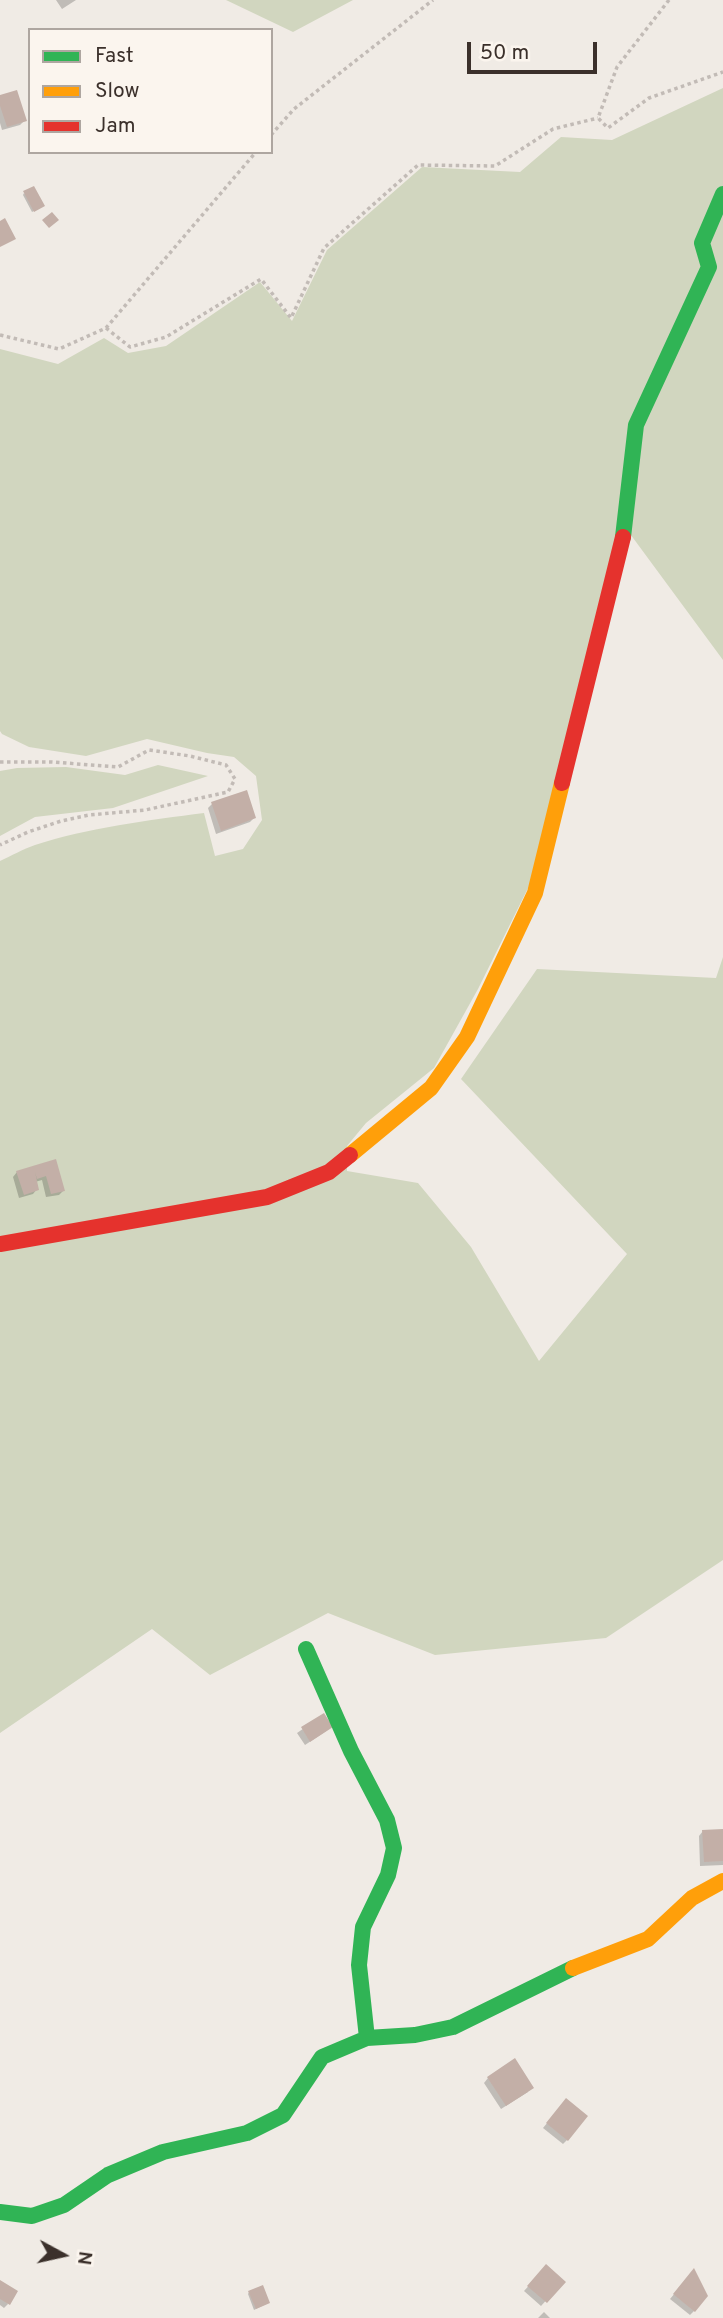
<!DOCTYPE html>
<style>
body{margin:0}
#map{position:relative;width:723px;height:2318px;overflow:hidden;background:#f0ebe5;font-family:Overpass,sans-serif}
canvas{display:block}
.legend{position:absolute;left:28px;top:28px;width:245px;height:126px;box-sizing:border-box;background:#fbf5ee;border:2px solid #aea6a0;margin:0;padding:9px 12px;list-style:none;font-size:21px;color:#3b302b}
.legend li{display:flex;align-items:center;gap:14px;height:35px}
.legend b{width:35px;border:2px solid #aea6a0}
.north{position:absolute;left:28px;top:2220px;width:70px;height:70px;-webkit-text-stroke:5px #fbf5ee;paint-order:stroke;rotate:98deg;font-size:19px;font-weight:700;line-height:28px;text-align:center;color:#3b302b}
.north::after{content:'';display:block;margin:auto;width:24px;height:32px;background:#3b302b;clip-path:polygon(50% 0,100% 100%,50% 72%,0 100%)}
.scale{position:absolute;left:467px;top:42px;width:130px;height:32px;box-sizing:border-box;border:4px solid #3b302b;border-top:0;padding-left:9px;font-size:21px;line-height:24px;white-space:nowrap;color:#3b302b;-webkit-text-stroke:5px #fbf5ee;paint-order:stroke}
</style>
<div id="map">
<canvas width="723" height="2318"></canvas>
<ul class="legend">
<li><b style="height:9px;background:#30b455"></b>Fast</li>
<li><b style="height:9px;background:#ff9f0a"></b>Slow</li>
<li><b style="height:9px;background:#e5322d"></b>Jam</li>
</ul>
<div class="north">N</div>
<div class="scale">50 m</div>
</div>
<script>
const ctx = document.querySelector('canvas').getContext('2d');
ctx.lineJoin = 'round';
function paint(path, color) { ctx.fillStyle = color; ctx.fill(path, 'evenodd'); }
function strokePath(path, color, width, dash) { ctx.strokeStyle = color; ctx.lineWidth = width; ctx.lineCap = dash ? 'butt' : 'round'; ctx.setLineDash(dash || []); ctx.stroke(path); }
paint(new Path2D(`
 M226,0H353L293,32Z
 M723,88V660L625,527L532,880L478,989L434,1068L366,1123L347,1146V1171L418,1183L471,1247L539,1361L627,1254L461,1079L537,969L716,978L723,957V1560L606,1638L435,1655L328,1613L210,1675L152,1629L0,1733V861C11,856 23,849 35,845C87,828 150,820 204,813L215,856L243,849L262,820L256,776L234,757L207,753L147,739L86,756L29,747L2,734L0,731V349L58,364L104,338L128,353L166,346L260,282L292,321L327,250L422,167L520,172L561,137L612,140Z
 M158,765L208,776L113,808L35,817L0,836V771L17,768L66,767L125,775Z`), '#d1d6bf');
paint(new Path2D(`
 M56,0H76L62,9Z
 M0,97L25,120L20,125L2,130L0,123Z
 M24,193L41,207L32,212L23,195Z
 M212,804L254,818L250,822L216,834L208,808Z
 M55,1162L63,1191L59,1195L46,1197L42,1180L35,1182L37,1189L33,1194L19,1198L13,1177L17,1172Z
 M323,1715L326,1731L305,1745L297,1733Z
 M723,1830V1865L700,1866L699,1836L703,1831Z
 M488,2078L528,2092L501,2109L484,2083Z
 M562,2105L567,2140L563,2144L543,2128Z
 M546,2267L563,2282L541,2306L524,2291Z
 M690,2275L694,2311L690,2315L670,2299Z
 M0,2282L8,2304L4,2308L0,2305Z
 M249,2292L268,2303L254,2310L248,2294Z
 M544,2312L550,2318H538Z`), '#0003');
paint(new Path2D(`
 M17,90L27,121L7,127L0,106V95Z
 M34,186L45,206L34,212L23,191Z
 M52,212L59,220L49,228L42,220Z
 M5,218L16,239L0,247V221Z
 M247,790L256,818L221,831L211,802Z
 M56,1159L65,1191L51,1194L46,1176L37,1179L35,1172L39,1190L24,1195L16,1171Z
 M324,1713L333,1727L310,1742L301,1727Z
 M723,1829V1861L704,1862L702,1830Z
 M515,2058L534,2088L506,2106L487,2077Z
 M566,2098L588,2116L568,2141L546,2123Z
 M546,2264L566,2282L547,2303L527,2286Z
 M694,2268L708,2296L695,2312L673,2294Z
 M0,2280L18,2291L10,2305L0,2299Z
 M263,2285L270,2303L256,2309L248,2291Z`), '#c3afa7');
strokePath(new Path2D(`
 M669,0L617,67L598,118L608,128L649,98L723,72
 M271,135L294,109L433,0
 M106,328L130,347L166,337L261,279L291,318L324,248L418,165L495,166L553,129L598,118
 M0,335L59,349L106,328L256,152
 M0,762H52L118,767L149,750L190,756L226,765L235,779L228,792L145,810L89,815L61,821L28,832L0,845`), '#c2bbb6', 3.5, [3.5, 3.5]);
strokePath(new Path2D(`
 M623,537L636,425L709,267L702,243L723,194
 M306,1649L351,1751L387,1820L394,1848L388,1875L363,1927L359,1965L367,2038
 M0,2212L32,2216L64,2205L108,2175L163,2152L247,2133L283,2115L322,2057L367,2038L415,2035L453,2027L573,1968`), '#30b455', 16);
strokePath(new Path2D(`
 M350,1155L431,1088L467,1037L535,893L562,783
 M573,1968L648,1939L692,1898L723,1881`), '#ff9f0a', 16);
strokePath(new Path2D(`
 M562,783L623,537
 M0,1244L267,1197L329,1172L350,1155`), '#e5322d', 16);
</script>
